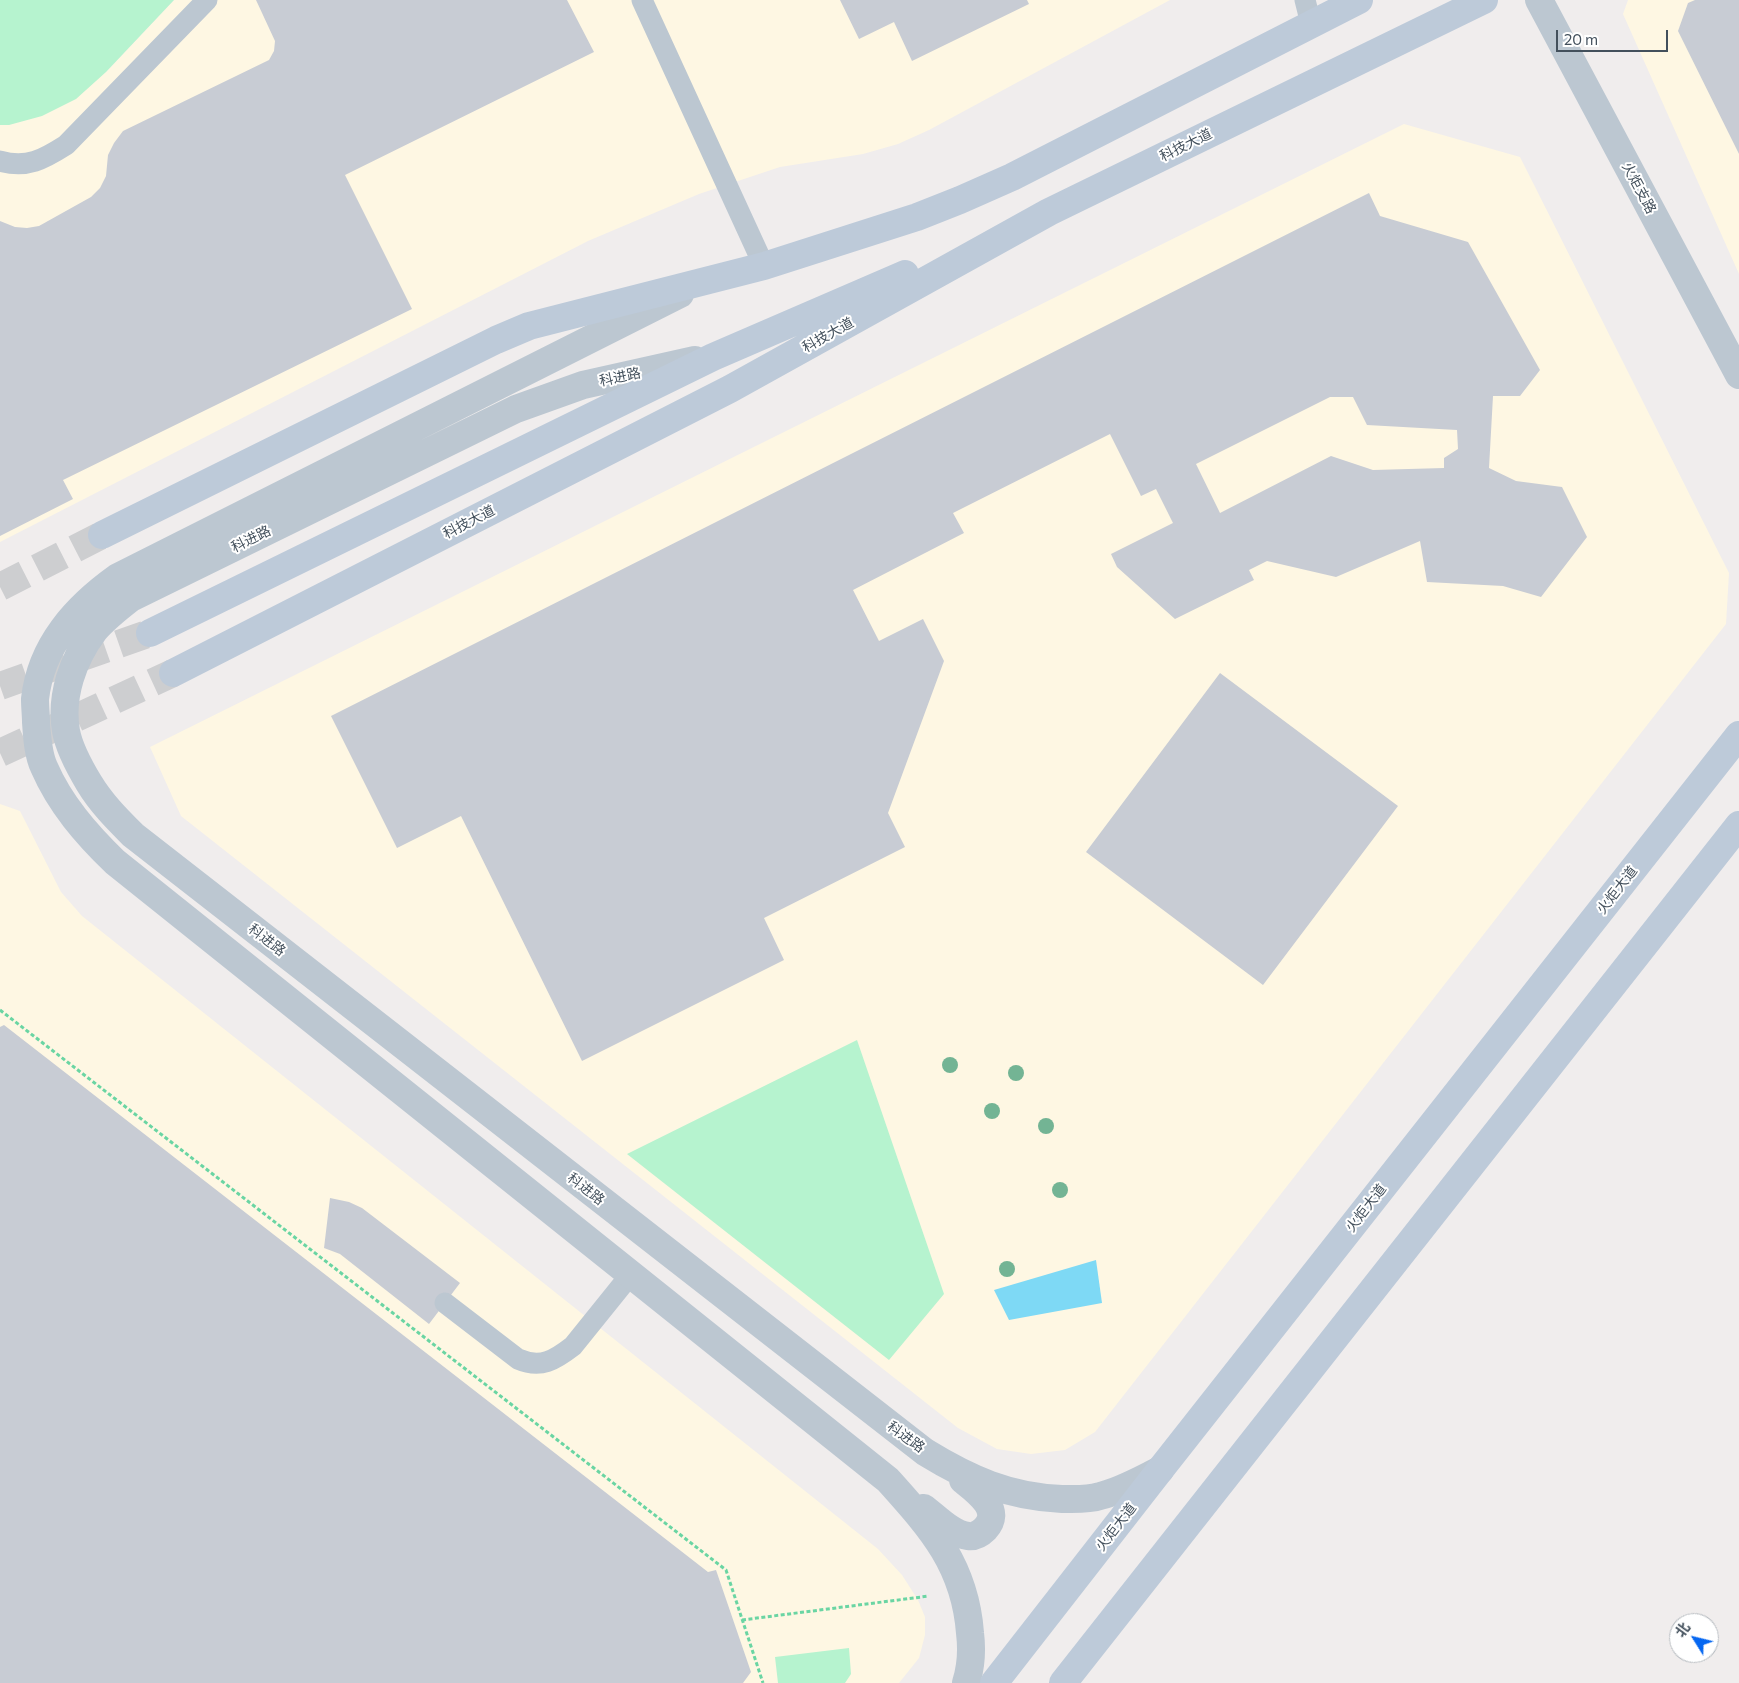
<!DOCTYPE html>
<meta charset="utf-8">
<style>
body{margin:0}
#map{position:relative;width:1739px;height:1683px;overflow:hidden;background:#f0eded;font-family:Commissioner,"Noto Sans SC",sans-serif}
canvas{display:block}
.north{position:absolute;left:1669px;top:1613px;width:50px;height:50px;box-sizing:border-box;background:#fff;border:1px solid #b4b9be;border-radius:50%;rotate:306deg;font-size:14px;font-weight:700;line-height:20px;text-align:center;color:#43505c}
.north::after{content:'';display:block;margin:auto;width:18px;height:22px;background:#0667f1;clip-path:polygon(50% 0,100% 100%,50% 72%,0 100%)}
.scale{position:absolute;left:1556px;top:30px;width:112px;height:22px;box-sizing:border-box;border:2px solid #43505c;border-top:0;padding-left:6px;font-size:15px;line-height:18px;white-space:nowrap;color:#43505c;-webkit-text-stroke:4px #fff;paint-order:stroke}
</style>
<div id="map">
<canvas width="1739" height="1683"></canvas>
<div class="north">北</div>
<div class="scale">20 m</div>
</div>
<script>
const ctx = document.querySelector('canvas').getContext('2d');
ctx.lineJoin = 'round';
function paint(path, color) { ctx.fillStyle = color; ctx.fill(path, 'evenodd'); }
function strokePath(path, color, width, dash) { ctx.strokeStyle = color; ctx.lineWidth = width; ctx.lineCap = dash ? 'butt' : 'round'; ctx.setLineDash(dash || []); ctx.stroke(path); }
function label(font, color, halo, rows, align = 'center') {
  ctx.font = font + ' Commissioner,"Noto Sans SC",sans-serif'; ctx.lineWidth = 4; ctx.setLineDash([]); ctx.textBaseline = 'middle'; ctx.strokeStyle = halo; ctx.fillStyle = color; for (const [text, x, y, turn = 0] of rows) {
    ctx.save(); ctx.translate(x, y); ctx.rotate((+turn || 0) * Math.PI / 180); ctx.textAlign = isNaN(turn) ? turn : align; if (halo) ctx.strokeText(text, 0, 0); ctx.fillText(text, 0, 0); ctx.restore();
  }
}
paint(new Path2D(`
 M174,0H1170L929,130L898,144L863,154L780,167L699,194L588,241L0,542V125H9L106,72Z
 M1628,0H1739V274L1623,14Z
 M1404,124L1520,157L1729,573L1726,624L1095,1432L1065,1450L1031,1454L997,1449L958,1428L181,816L150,747Z
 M0,804L20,811L61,892L82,916L878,1549L902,1575L918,1600L925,1617V1635L919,1658L899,1683H0Z`), '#fef7e3');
paint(new Path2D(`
 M0,0H174L106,72L76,99L42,116L9,125H0Z
 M857,1040L944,1294L889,1360L627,1154Z
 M849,1648L851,1674L845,1683H778L775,1657Z`), '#b6f3cf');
paint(new Path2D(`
 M1096,1260L1102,1303L1009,1320L994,1290Z`), '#7ed9f5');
paint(new Path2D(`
 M256,0H567L594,52L345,175L412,309L63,480L73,499L0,536V221L15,227L27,228L39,226L91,197L100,188L106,176L108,155L114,143L123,131L269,60L274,51L275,41Z
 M840,0H1027L1029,4L912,61L894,22L859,39Z
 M1695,0H1739V154L1678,31L1688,3Z
 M1369,193L1380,216L1468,242L1540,370L1520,396H1493L1489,468L1516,481L1562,487L1587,537L1541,597L1503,586L1427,582L1420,541L1336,577L1267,561L1249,570L1254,580L1175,619L1117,567L1111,554L1173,523L1156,489L1141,496L1110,434L953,513L964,533L853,590L879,641L923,619L944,661L888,813L905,847L764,918L784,960L582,1061L461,816L397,848L331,716ZM1330,397H1353L1367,425L1457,430L1458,449L1444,458V468L1373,470L1331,456L1220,513L1196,464Z
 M1220,673L1398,806L1263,985L1086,852Z
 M4,1025L708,1572L716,1570L751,1672L743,1683H0V1027Z
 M330,1198L349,1202L362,1208L460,1283L429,1324L340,1254L324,1248Z`), '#c8ccd4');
strokePath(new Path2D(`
 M0,587L102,535
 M0,686L150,633
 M0,753L173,673`), '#cdced0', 28, [28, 14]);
strokePath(new Path2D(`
 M0,1010L726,1570L763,1683
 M742,1620L929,1596`), '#6ad5a3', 3, [4, 2.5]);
strokePath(new Path2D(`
 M642,0L764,266
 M1305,0L1311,24
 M0,161C27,169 44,159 66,145L207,0
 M445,1303L518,1359C541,1369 555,1360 573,1346L631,1274`), '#bcc7d1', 21);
strokePath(new Path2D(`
 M1539,0L1739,375
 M680,294L118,577C76,607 41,645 35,699C35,707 36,715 36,722C37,737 38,754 44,767C60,804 86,834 115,862L888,1480C931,1528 965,1565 970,1633C972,1649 971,1667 966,1683
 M695,360L583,385L516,409L131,598C118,608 105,618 94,631C73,659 60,696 66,731C69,748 80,768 89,783C101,803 117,819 133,835L925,1452C969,1479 1009,1497 1062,1499C1074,1499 1088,1500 1100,1496C1121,1491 1140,1480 1160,1470
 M924,1508C937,1518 952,1534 968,1536C975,1537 980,1534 985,1529C1003,1510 978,1492 963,1480`), '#bcc7d1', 28);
strokePath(new Path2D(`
 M102,535L496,340L529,326L764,266L917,217L960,200L1012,177L1359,0
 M150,633L713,357L905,274
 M173,673L730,389L1049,212L1484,0
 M994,1683L1160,1470L1739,735
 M1063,1683L1739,825`), '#bdcad9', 28);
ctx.fillStyle = '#73b494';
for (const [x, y] of [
 [950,1065],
 [1016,1073],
 [992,1111],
 [1046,1126],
 [1060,1190],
 [1007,1269]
]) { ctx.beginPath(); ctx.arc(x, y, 8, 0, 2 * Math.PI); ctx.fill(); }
label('14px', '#43505c', '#fff', [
 ["科技大道",1186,145,-26],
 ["火炬支路",1639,188,62],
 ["科技大道",828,335,-29],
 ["科进路",620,377,-12],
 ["科技大道",469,522,-27],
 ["科进路",251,539,-26],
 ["火炬大道",1617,890,-52],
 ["科进路",267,940,38],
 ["科进路",586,1189,38],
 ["火炬大道",1366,1208,-52],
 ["科进路",906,1437,36],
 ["火炬大道",1116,1527,-52]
]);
</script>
